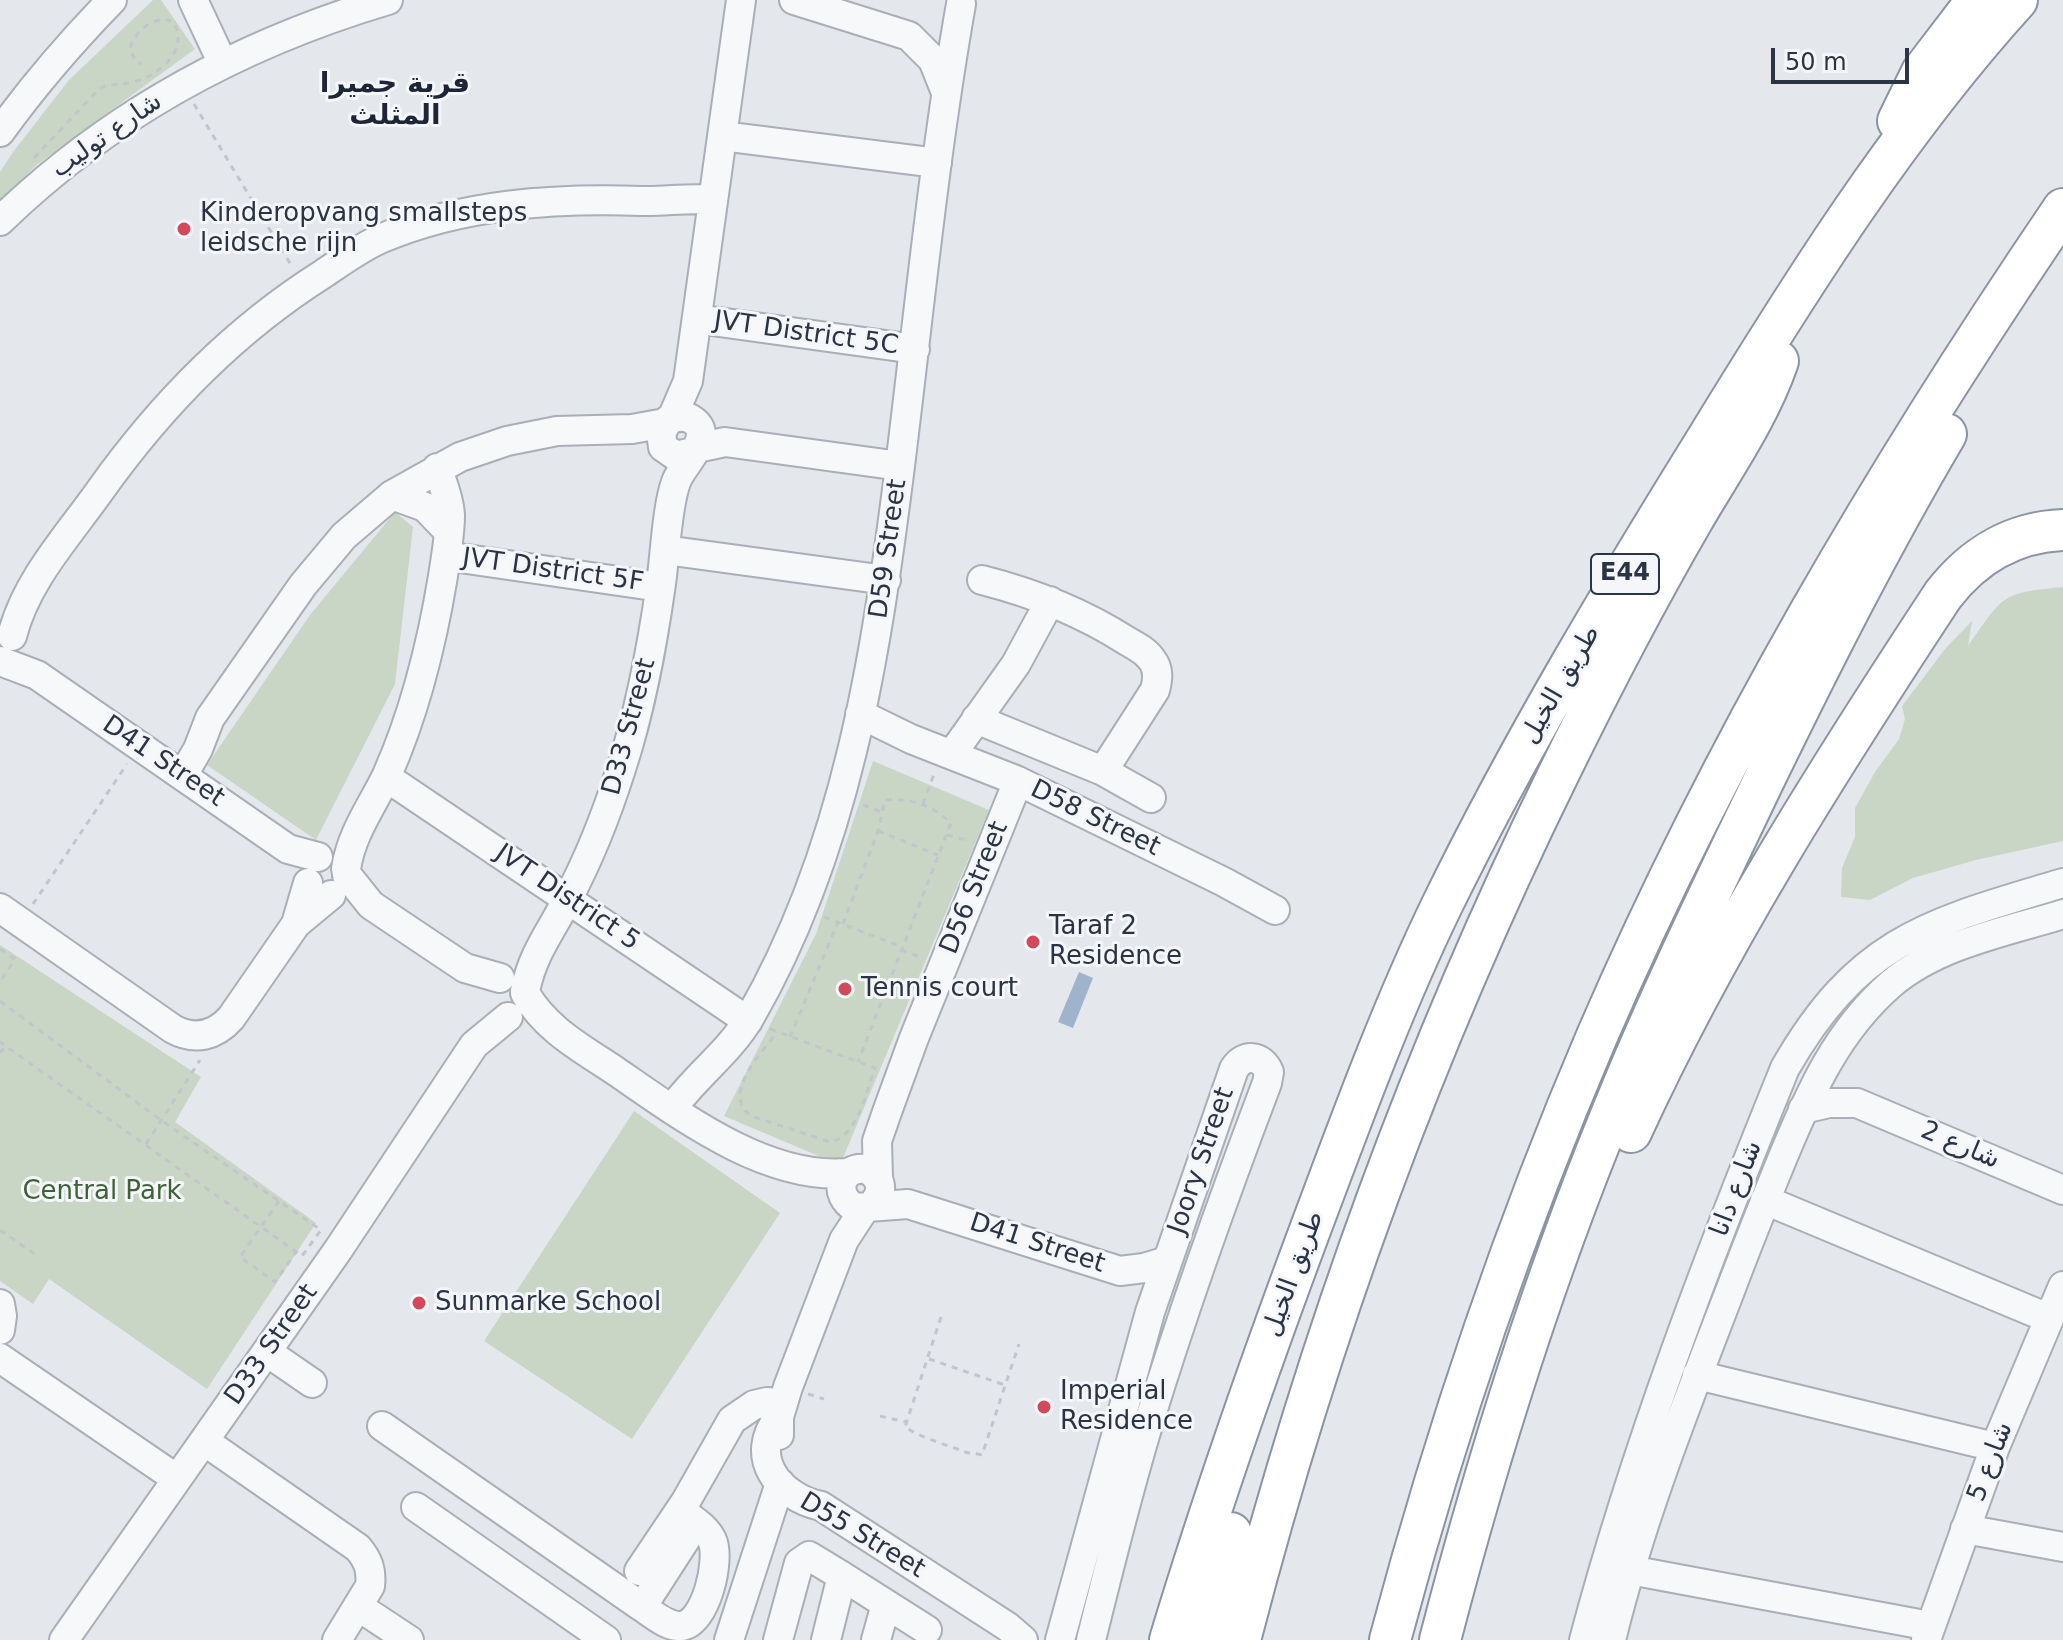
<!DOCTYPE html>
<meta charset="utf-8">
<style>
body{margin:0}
#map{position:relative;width:2063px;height:1640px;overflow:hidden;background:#e4e7ec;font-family:"DejaVu Sans",sans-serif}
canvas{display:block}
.scale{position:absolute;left:1771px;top:48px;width:138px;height:36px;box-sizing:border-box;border:4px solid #2b3445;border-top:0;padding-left:10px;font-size:24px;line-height:28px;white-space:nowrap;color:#2b3445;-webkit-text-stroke:6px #f4f6f9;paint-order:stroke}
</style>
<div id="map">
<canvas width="2063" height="1640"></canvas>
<div class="scale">50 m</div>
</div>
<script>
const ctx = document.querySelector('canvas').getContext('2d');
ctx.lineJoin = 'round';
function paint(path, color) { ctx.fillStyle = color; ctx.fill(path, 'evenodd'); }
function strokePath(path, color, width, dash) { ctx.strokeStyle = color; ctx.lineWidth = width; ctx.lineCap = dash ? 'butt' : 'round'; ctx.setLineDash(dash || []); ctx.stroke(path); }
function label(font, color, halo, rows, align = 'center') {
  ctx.font = font + ' "DejaVu Sans","Noto Naskh Arabic",sans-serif'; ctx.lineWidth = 6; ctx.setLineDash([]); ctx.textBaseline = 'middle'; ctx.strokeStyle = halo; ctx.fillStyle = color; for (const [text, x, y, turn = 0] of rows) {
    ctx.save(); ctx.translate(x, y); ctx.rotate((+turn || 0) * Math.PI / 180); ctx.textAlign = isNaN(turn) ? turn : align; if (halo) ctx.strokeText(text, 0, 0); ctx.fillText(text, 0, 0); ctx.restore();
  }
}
paint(new Path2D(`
 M153,0H161L195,49L35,166L0,204V172L13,152L69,80Z
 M395,512L413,527L395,684L316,840L207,765L310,615Z
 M2063,587V841L1976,860L1913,878L1870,900L1841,897L1842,868L1855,837V808L1875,772L1899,739L1905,719L1902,706L1945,649L1972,621L1968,646C2004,595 2000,593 2063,587Z
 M873,761L989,810L840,1165L724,1116L816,934Z
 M0,945L201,1077L175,1122L316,1223L207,1389L49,1279L33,1304L0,1281Z
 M634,1111L780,1213L632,1439L484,1341Z`), '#c9d6c5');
paint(new Path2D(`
 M1079,972L1093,978L1073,1028L1058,1022Z`), '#9fb4cc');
const minor = new Path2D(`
 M193,0L223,64
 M794,0L909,36L933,60L945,90
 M0,132C34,85 71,42 112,0
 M722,136L937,163
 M0,221C109,115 243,43 388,0
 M697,319L915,349
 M672,418L688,381L741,0
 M697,448L725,442L900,466
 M392,495L425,507L449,532
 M665,550L886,580
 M446,556L660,587
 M982,580C1033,593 1082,612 1127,641C1136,646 1146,651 1152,660C1159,669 1158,679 1155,690L1103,771
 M12,636C26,581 67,537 99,492C160,406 233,331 323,274C341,262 360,248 380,239C461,204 554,198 641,201C665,202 689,197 713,200
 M0,661L37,675L288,849L318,857
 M860,714L911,739L1018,781L1224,882L1275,910
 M976,719L1103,771L1151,798
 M952,754L1016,664L1050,601
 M183,775L198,749L210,718L303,585L344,536L392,495L460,457L507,441L557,431L632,429L665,423
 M386,777L748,1021
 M346,869C351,834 372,806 387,775C415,712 432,643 443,576C446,556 450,535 450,515C449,499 443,483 437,468
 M347,875L371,905L465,968L500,978
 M0,908L173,1029C195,1041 215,1036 231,1018L296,924L308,883
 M296,924L331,895
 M525,991C533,952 551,932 568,898C590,857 607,813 621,769C641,708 652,647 661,584C665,556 667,506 676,482C682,464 718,435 691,419C683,415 676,417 668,420L661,433L663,447L676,456L693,452
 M525,993C546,1030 583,1049 617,1072C681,1116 766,1180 847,1173
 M672,1109C695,1076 729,1053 750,1017C847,849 876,656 900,466C919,312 934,157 961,4
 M1803,1109L1829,1103H1857L2063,1190
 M878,1178L877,1141L887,1112L914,1038L1018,781
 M1765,1200L2048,1318
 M870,1206C885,1194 883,1177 866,1169C840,1166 832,1195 855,1208L908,1204L1120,1271L1144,1268L1167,1261
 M0,1304L2,1316L0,1330
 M267,1352L312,1383
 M0,1358L177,1479
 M1697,1375L1995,1447
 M779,1417C747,1457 779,1497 821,1506L1008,1627L1023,1640
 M382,1426L642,1607C653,1614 667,1627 681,1626C706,1624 721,1559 712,1540C705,1526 691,1519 680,1510
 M779,1435V1417L788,1387L844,1240L865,1208
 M204,1441L358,1548C368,1560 372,1570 370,1586L337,1640
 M416,1507L606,1640
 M1965,1529L2063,1547
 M1630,1570L1930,1626
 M639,1571L686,1501L732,1420L754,1405L767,1402L783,1404
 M842,1576L927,1630
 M359,1607L409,1640
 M642,1607L689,1534
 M64,1640L338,1250L474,1045L508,1017
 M729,1640L780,1483
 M778,1640L799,1563L809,1556L842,1576L826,1640
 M876,1640L886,1604
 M1060,1640L1150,1312L1234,1069C1244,1053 1262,1055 1269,1072L1267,1083C1224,1196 1184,1308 1149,1422C1127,1494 1109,1567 1091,1640
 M1584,1640C1636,1445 1709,1255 1785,1068C1859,939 1929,923 2063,883
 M1611,1640C1640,1521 1686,1406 1730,1291C1747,1246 1765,1201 1783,1157C1810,1092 1837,1031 1891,984C1938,944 2005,932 2063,914
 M1926,1640L1995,1447L2063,1286`);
const highway = new Path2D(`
 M1898,121L1922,72L1977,0
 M1631,1132C1717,944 1830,767 1943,595C1973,556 2013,532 2063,530
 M1170,1640C1215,1491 1267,1344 1322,1198C1359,1099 1396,1000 1442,905C1521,743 1615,587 1710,434C1802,284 1898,131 2017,0
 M1202,1640L1231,1533
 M1240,1640C1317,1341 1422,1052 1558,775C1600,689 1644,604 1692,521C1722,469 1758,419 1778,361
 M1390,1640C1445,1434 1513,1232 1597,1036C1723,744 1885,471 2063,209
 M1440,1640C1486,1463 1540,1289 1609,1120C1656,1003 1711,891 1765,778C1822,661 1880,546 1946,434`);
strokePath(minor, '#a9aeb7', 32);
strokePath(highway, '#8b94a3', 44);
strokePath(new Path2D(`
 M194,104L291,265
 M34,158L99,89C109,82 118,86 129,83C150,79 177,62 178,39C179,2 133,24 130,50L136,61L142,64
 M923,804L934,774
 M863,805L882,812
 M878,831L938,855
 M947,835L970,841
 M33,904L127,764
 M824,917L902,947
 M843,924L878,831L885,800C911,798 932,805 951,823L858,1062
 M0,949L15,959L0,982
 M901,950L920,957
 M0,1001L162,1121L321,1230L302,1256L0,1042
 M770,1029L875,1068C866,1091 858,1137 830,1142L751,1116C720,1094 763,1052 777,1032
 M790,1037L838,922
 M0,1053L5,1046
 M146,1144L200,1060
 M279,1201L240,1257L275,1282L296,1252
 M0,1230L36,1255
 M941,1317L905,1427C922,1438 944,1444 963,1451C969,1454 975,1453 982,1455L1019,1344
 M929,1359L1005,1385
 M808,1394L824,1399
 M880,1416L906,1422`), '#c2c5cb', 3, [6, 6]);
strokePath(minor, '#f7f8fa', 28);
strokePath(highway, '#fff', 40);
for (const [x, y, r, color] of [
 [184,229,8,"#d1495b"],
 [1033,942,8,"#d1495b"],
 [845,989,8,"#d1495b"],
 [419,1303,8,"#d1495b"],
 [1044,1407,8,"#d1495b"]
]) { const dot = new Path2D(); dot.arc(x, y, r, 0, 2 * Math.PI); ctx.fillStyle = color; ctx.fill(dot); strokePath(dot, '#f4f6f9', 3); }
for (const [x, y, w] of [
 [1625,574,68]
]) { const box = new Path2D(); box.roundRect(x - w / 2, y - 20, w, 40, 6); ctx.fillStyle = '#f4f6f9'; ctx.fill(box); strokePath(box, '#2b3445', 2); }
label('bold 24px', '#2b3445', null, [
 ["E44",1625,574]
]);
label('26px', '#2b3445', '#f4f6f9', [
 ["شارع توليب",107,136,-35],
 ["JVT District 5C",806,334,8],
 ["D59 Street",889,549,-82],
 ["JVT District 5F",553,571,8],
 ["طريق الخيل",1561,685,-60],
 ["D33 Street",630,727,-75],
 ["D41 Street",163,762,34],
 ["D58 Street",1095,819,26],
 ["D56 Street",975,888,-68],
 ["JVT District 5",567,898,34],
 ["شارع 2",1960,1146,23],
 ["Joory Street",1202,1161,-71],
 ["شارع دانا",1737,1189,-69],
 ["D41 Street",1037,1244,18],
 ["طريق الخيل",1294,1274,-70],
 ["D33 Street",272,1345,-55],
 ["شارع 5",1991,1462,-69],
 ["D55 Street",862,1536,31]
]);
label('26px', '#2b3445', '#f4f6f9', [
 ["Kinderopvang smallsteps",200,214],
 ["leidsche rijn",200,244],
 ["Taraf 2",1049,927],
 ["Residence",1049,957],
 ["Tennis court",861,989],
 ["Sunmarke School",435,1303],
 ["Imperial",1060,1392],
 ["Residence",1060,1422]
], 'left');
label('26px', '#3f6138', '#f4f6f9', [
 ["Central Park",102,1192]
]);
label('bold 28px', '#1d2536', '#f4f6f9', [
 ["قرية جميرا",395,85],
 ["المثلث",395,117]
]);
</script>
